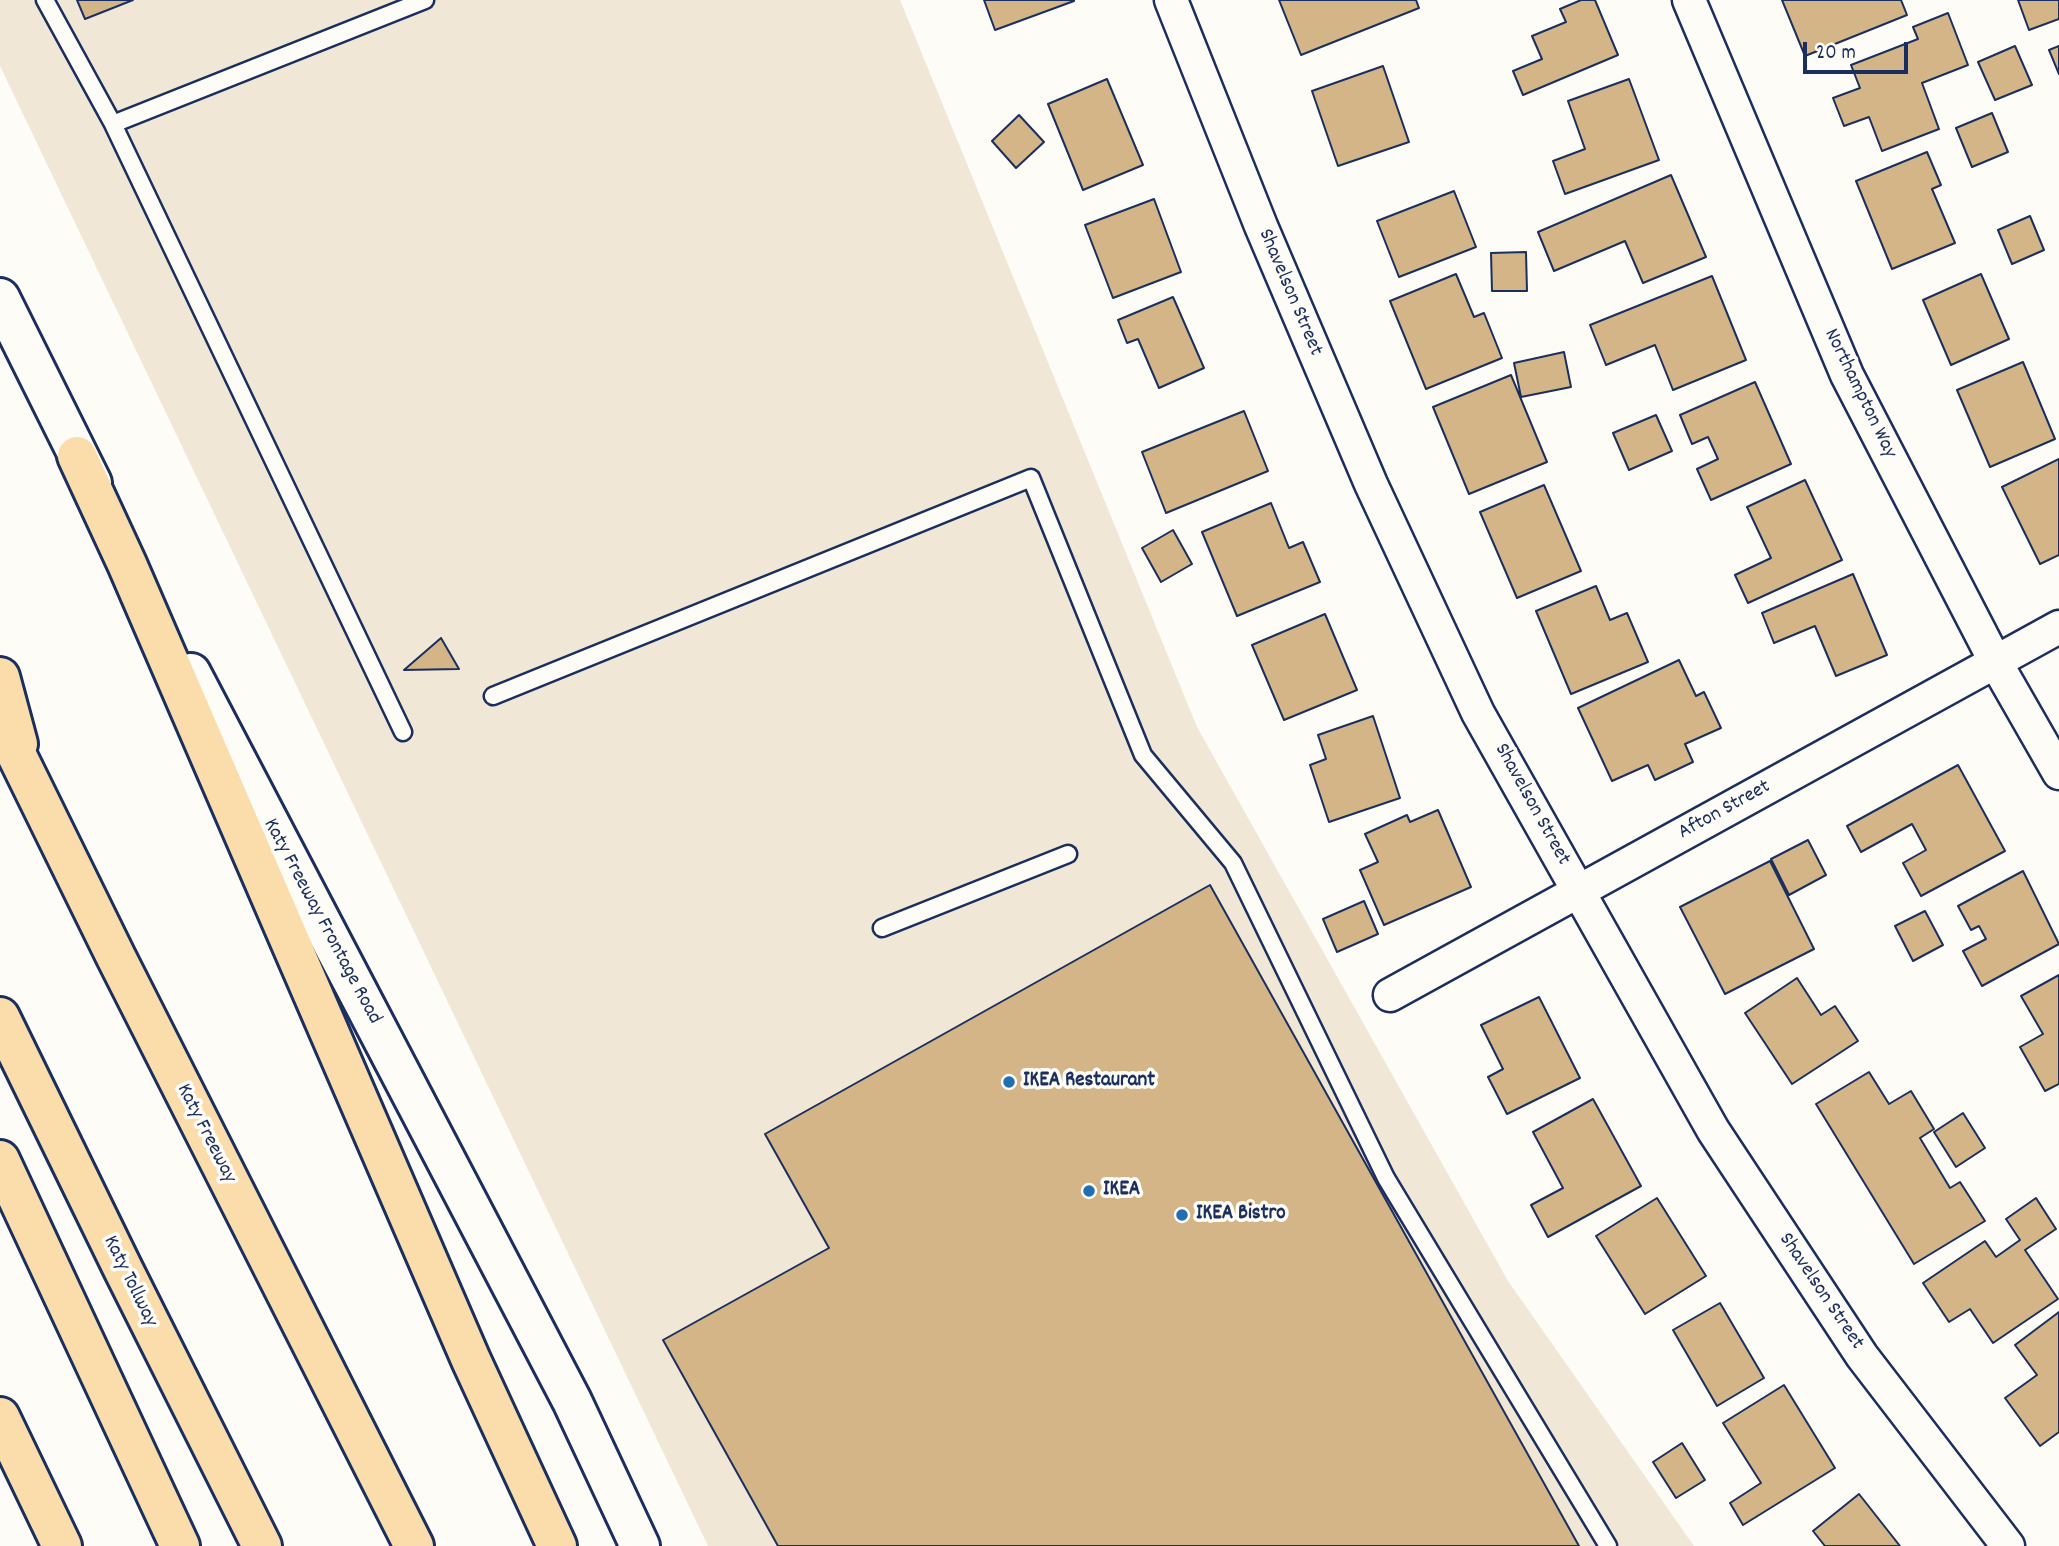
<!DOCTYPE html>
<style>
body{margin:0}
#map{position:relative;width:2059px;height:1546px;overflow:hidden;background:#fdfcf7;font-family:Dekko,sans-serif}
canvas{display:block}
.scale{position:absolute;left:1803px;top:42px;width:105px;height:32px;box-sizing:border-box;border:4px solid #1b2f5e;border-top:0;padding-left:9px;font-size:21px;line-height:24px;white-space:nowrap;color:#1b2f5e;-webkit-text-stroke:5px #fdfcf7;paint-order:stroke}
</style>
<div id="map">
<canvas width="2059" height="1546"></canvas>
<div class="scale">20 m</div>
</div>
<script>
const ctx = document.querySelector('canvas').getContext('2d');
ctx.lineJoin = 'round';
function paint(path, color) { ctx.fillStyle = color; ctx.fill(path, 'evenodd'); }
function strokePath(path, color, width, dash) { ctx.strokeStyle = color; ctx.lineWidth = width; ctx.lineCap = dash ? 'butt' : 'round'; ctx.setLineDash(dash || []); ctx.stroke(path); }
function label(font, color, halo, rows, align = 'center') {
  ctx.font = font + ' Dekko,sans-serif'; ctx.lineWidth = 7; ctx.setLineDash([]); ctx.textBaseline = 'middle'; ctx.strokeStyle = halo; ctx.fillStyle = color; for (const [text, x, y, turn = 0] of rows) {
    ctx.save(); ctx.translate(x, y); ctx.rotate((+turn || 0) * Math.PI / 180); ctx.textAlign = isNaN(turn) ? turn : align; if (halo) ctx.strokeText(text, 0, 0); ctx.fillText(text, 0, 0); ctx.restore();
  }
}
paint(new Path2D(`
 M0,0H900L1197,727L1508,1281L1694,1546H708L0,66Z`), '#f1e7d6');
const building = new Path2D(`
 M77,0H133L85,19Z
 M984,0H1074V1L995,30Z
 M1279,0H1416L1419,8L1301,55Z
 M1581,0H1595L1618,55L1523,95L1513,71L1542,59L1532,36L1566,22L1560,9Z
 M1782,0H1901L1907,15L1805,56Z
 M2018,0H2059V19L2029,30Z
 M1948,13L1968,65L1922,83L1939,129L1882,151L1869,117L1844,126L1833,98L1860,88L1851,65L1918,39L1913,27Z
 M2015,46L2032,85L1995,100L1978,62Z
 M2059,46V74L2049,50Z
 M1383,66L1409,142L1338,166L1312,91Z
 M1107,79L1143,165L1083,190L1048,104Z
 M1629,79L1659,160L1565,194L1553,161L1585,149L1568,101Z
 M1992,113L2008,152L1972,167L1956,128Z
 M1019,115L1044,142L1016,168L992,141Z
 M1927,152L1941,185L1932,189L1955,243L1892,269L1856,181Z
 M1671,175L1706,257L1643,283L1625,241L1554,271L1538,232Z
 M1454,191L1476,247L1399,277L1377,221Z
 M1154,199L1181,272L1113,298L1085,225Z
 M2030,216L2044,250L2012,264L1998,230Z
 M1526,252L1527,291H1492L1491,253Z
 M1456,274L1474,317L1484,313L1502,358L1426,389L1390,301Z
 M1981,274L2009,339L1951,365L1923,300Z
 M1712,276L1746,360L1673,390L1655,345L1606,365L1590,325Z
 M1173,297L1204,368L1159,388L1138,339L1127,343L1118,320Z
 M1564,352L1571,387L1521,397L1514,363Z
 M2023,362L2055,439L1990,467L1957,390Z
 M1511,375L1547,462L1469,494L1433,407Z
 M1755,382L1791,464L1711,500L1697,469L1718,459L1708,437L1692,444L1680,415Z
 M1244,411L1268,471L1166,513L1142,452Z
 M1656,415L1672,451L1629,470L1613,433Z
 M2059,459V555L2040,564L2002,487Z
 M1805,480L1842,560L1748,603L1735,575L1771,558L1747,507Z
 M1544,485L1581,571L1517,598L1480,512Z
 M1271,503L1289,548L1303,542L1320,582L1237,616L1202,532Z
 M1173,530L1192,564L1161,582L1142,548Z
 M1853,574L1887,655L1836,676L1815,626L1774,643L1762,613Z
 M1596,586L1610,620L1627,613L1648,662L1571,694L1536,611Z
 M1325,614L1357,690L1284,720L1252,645Z
 M441,638L459,669L404,670Z
 M1679,660L1696,696L1704,692L1721,728L1685,744L1693,762L1655,780L1648,765L1612,781L1578,708Z
 M1373,716L1400,798L1329,822L1310,765L1326,759L1318,735Z
 M1958,765L2005,851L1921,896L1903,863L1926,850L1912,824L1861,852L1847,826Z
 M1438,810L1471,887L1384,925L1360,870L1378,862L1365,834L1407,815L1410,822Z
 M1808,840L1826,875L1789,895L1771,859Z
 M1770,861L1814,949L1725,994L1680,907Z
 M2023,871L2059,944L1982,986L1963,951L1986,939L1979,926L1971,930L1958,906Z
 M1210,885L1579,1546H778L663,1340L829,1248L765,1134Z
 M1364,901L1378,934L1337,952L1323,919Z
 M1925,911L1943,945L1913,961L1895,926Z
 M2059,975V1084L2045,1091L2020,1047L2043,1034L2021,996Z
 M1797,978L1821,1015L1835,1006L1858,1041L1792,1084L1745,1013Z
 M1539,997L1580,1078L1507,1114L1488,1077L1503,1069L1481,1025Z
 M1869,1072L1889,1104L1911,1091L1934,1129L1920,1138L1950,1188L1960,1182L1985,1221L1914,1264L1816,1104Z
 M1593,1099L1641,1186L1548,1237L1531,1205L1563,1188L1533,1132Z
 M1963,1113L1985,1148L1956,1167L1934,1132Z
 M1657,1198L1706,1276L1645,1314L1596,1236Z
 M2036,1198L2056,1229L2025,1250L2058,1299L1993,1343L1970,1309L1949,1322L1923,1283L1985,1241L1996,1257L2020,1240L2006,1219Z
 M1720,1303L1764,1378L1717,1406L1673,1330Z
 M2059,1312V1432L2040,1446L2005,1398L2037,1375L2015,1345Z
 M1784,1385L1835,1468L1743,1525L1730,1503L1761,1483L1723,1423Z
 M1682,1443L1705,1480L1676,1498L1653,1462Z
 M1859,1494L1900,1546H1825L1813,1531Z`);
paint(building, '#d4b588');
strokePath(building, '#1b2f5e', 2);
const lane = new Path2D(`
 M45,0L113,124L403,732
 M113,124L425,0
 M493,696L1031,478L1143,755L1233,863L1386,1178L1608,1546
 M882,928L1068,854`);
const street = new Path2D(`
 M1171,0L1261,226L1371,484L1478,713L1713,1130L1862,1356L2008,1546
 M1689,0L1847,375L1996,663L2059,773
 M1390,995L2059,627`);
const secondary = new Path2D(`
 M0,298L92,483
 M191,673L572,1401L640,1546`);
const highway = new Path2D(`
 M77,456L127,564L471,1360L557,1546
 M0,677L18,744
 M0,721L116,957L414,1546
 M0,1017L123,1269L262,1546
 M0,1160L180,1546
 M0,1417L62,1546`);
strokePath(lane, '#1b2f5e', 21);
strokePath(street, '#1b2f5e', 37);
strokePath(secondary, '#1b2f5e', 44);
strokePath(highway, '#1b2f5e', 44);
strokePath(lane, '#fdfcf7', 16);
strokePath(street, '#fdfcf7', 32);
strokePath(secondary, '#fdfcf7', 38);
strokePath(highway, '#fbdcab', 38);
for (const [x, y, r, color] of [
 [1009,1082,7,"#1f6fb2"],
 [1089,1191,7,"#1f6fb2"],
 [1182,1215,7,"#1f6fb2"]
]) { const dot = new Path2D(); dot.arc(x, y, r, 0, 2 * Math.PI); ctx.fillStyle = color; ctx.fill(dot); strokePath(dot, '#fdfcf7', 2.5); }
label('21px', '#1b2f5e', '#fdfcf7', [
 ["Shavelson Street",1289,293,67],
 ["Northampton Way",1859,394,64],
 ["Shavelson Street",1531,805,61],
 ["Afton Street",1725,811,-29],
 ["Katy Freeway Frontage Road",321,922,62],
 ["Katy Freeway",205,1134,63],
 ["Katy Tollway",129,1282,64],
 ["Shavelson Street",1820,1292,56]
]);
label('bold 21px', '#1b2f5e', '#fdfcf7', [
 ["IKEA Restaurant",1023,1082],
 ["IKEA",1103,1191],
 ["IKEA Bistro",1196,1215]
], 'left');
</script>
